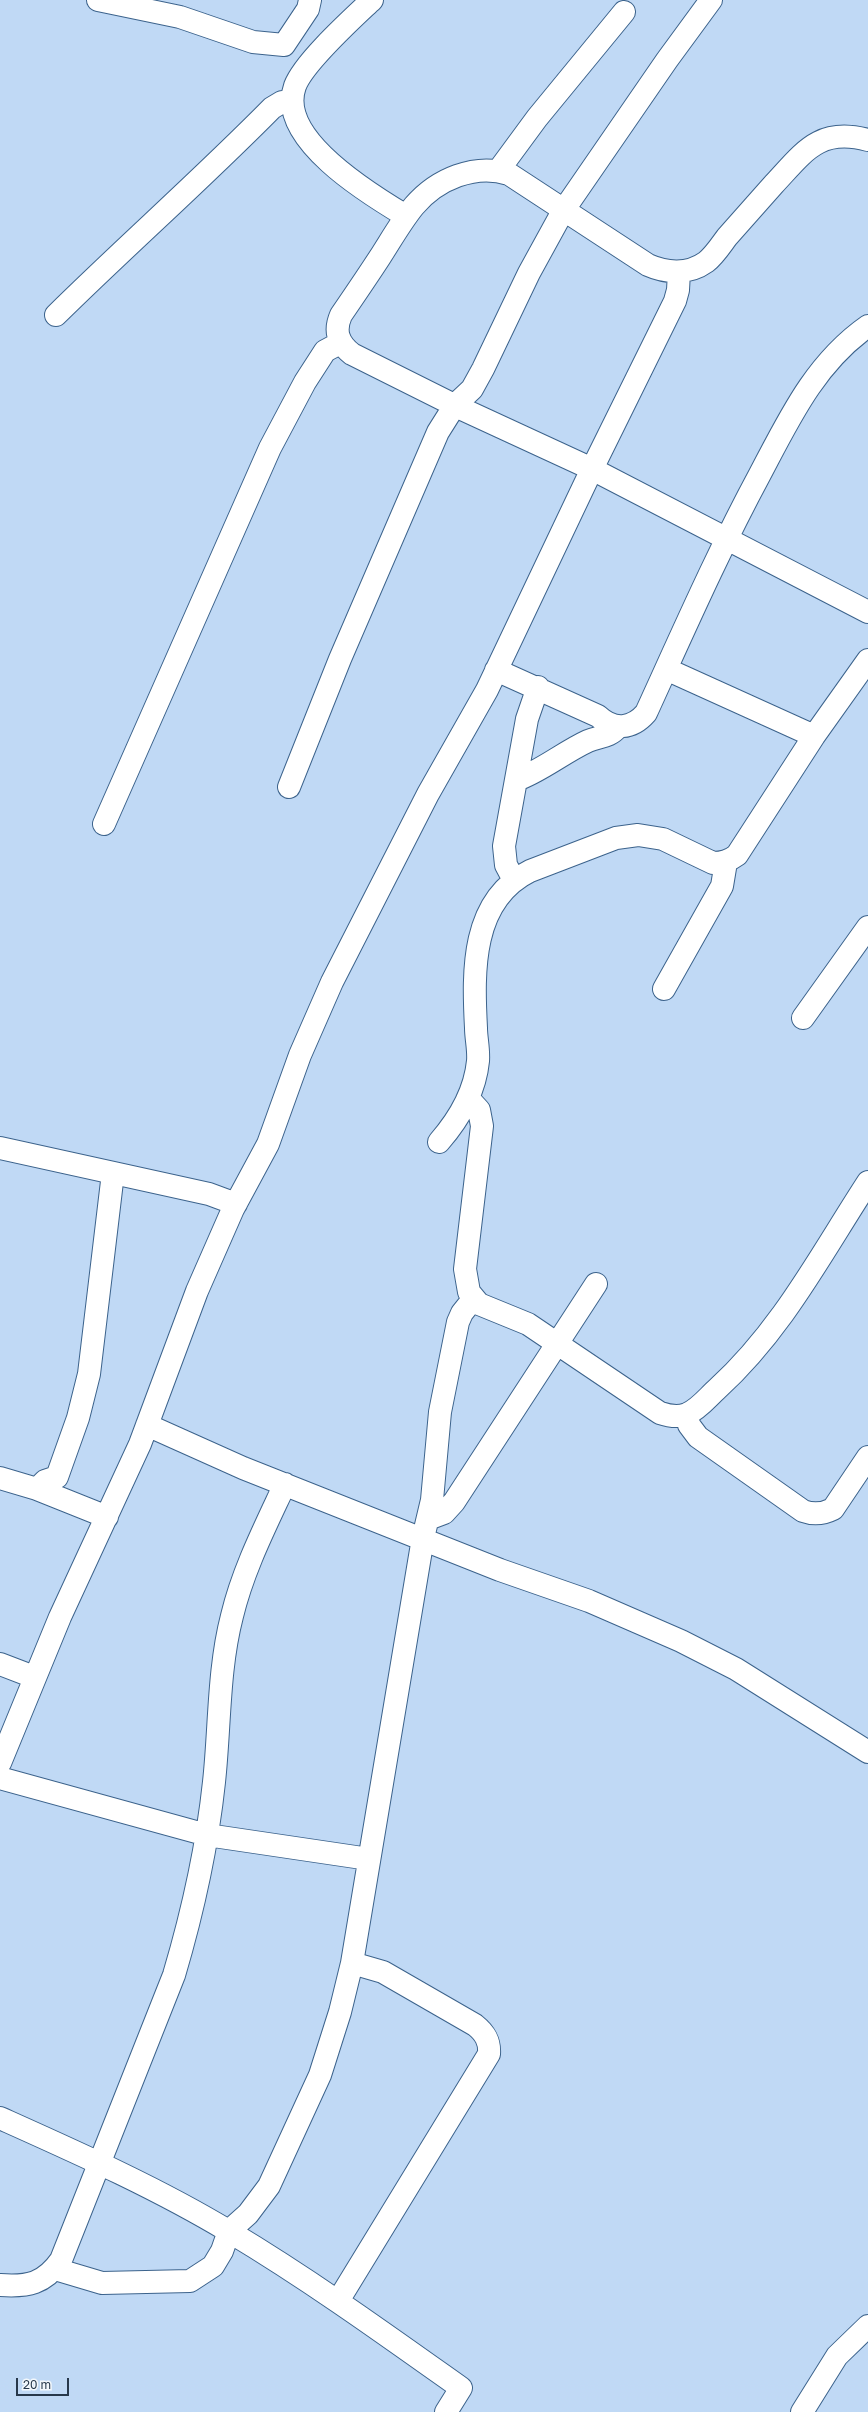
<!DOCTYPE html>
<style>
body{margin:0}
#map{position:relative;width:868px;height:2412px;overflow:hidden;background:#c0d9f5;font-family:"Golos Text",sans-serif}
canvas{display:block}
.scale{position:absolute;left:16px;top:2378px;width:53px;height:18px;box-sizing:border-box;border:2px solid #27384b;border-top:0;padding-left:5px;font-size:12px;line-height:14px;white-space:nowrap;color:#27384b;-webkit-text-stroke:3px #f3f8fc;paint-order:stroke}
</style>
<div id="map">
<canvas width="868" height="2412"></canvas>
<div class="scale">20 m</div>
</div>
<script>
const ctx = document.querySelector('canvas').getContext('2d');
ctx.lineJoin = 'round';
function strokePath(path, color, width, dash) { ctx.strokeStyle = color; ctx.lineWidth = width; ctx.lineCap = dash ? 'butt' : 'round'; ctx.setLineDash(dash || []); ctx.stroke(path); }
const minor = new Path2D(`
 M98,0L180,17L253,42L284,45L308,9L310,0
 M372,0C353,18 304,62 295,86C276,138 369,194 406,216
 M868,140C819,127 804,152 774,184C758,202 743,219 727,237C721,245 714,256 706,262C688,275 666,273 648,265L509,174C475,163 437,179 414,206C401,222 391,240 380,257C367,277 354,296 341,315C334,331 338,343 352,354L462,409L592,469L868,612
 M498,171L537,118L624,12
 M56,315C127,245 202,179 272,108L282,102L292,103
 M666,669L814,736
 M496,670L598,716C614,731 632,729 646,713C683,632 718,552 760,474C789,419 815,363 868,326
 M516,780C538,773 564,752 588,741C599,736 609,738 618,727
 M289,787L340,659L438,432L455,405L472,389L483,369L529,273L563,211L667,60L711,0
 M104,824L270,448L305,382L325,351L340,343
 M514,880L506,865L504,846L527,719L538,687
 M664,989L722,886L726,862
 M803,1018L868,927
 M468,1098L479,1110L482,1126L465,1269L469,1292L479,1304L528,1324L660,1413C669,1416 678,1418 687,1414C699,1409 708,1397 717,1389C782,1330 821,1254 868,1182
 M439,1142C459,1119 475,1092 478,1061C479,1050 476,1038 476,1028C473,971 471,900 530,871L616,838L638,835L663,839L713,863C723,863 729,861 737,855L814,736L868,660
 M0,1148L209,1194L236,1204
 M687,1414L689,1425L698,1437L803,1511C814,1515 823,1514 833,1509L868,1457
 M147,1425L243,1468L500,1570L589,1601L681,1641L736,1669L868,1752
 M0,1478L37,1489L107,1517
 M37,1489L45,1481L57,1477L78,1418L89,1374L113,1173
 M428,1519L444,1513L454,1502L596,1284
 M0,1664L34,1677
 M0,1763L60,1617L140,1444L197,1291L233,1209L268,1144L300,1055L332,982L428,794L487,690L592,469L675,301L678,290L679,272
 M0,1778L207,1835L369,1859
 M0,2118C78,2153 157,2188 230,2232C310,2280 385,2334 461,2388L446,2412
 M55,2269L102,2283L190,2281L213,2266L222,2251L229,2231L248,2214L269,2186L320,2075L340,2012L352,1963L423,1538L432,1500L440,1412L458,1322L462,1313L474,1298
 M0,2285C28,2287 44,2284 61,2260L174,1975C193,1911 207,1848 214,1782C220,1727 218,1670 232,1616C243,1570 265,1527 285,1484
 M338,2301L489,2054C490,2041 485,2033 475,2025L383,1972L352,1963
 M802,2412L837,2356L868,2326`);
strokePath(minor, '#3c638c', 24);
strokePath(minor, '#fff', 22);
</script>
